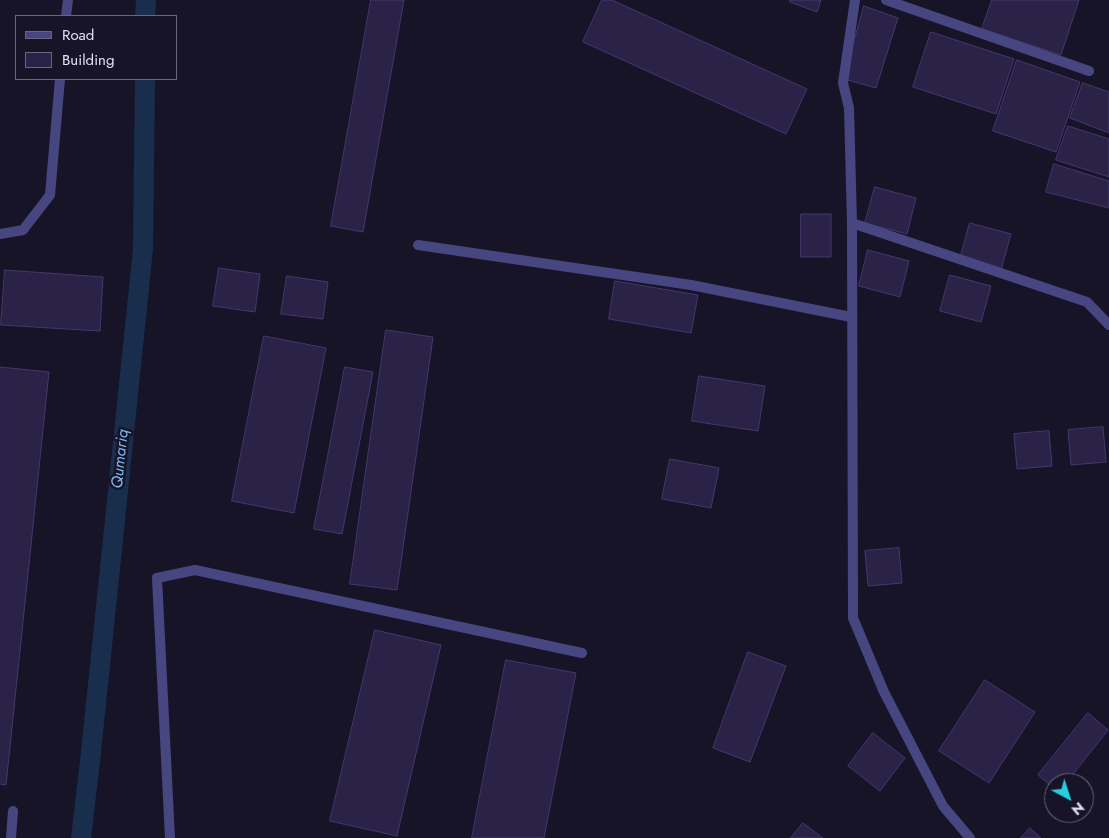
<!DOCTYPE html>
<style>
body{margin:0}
#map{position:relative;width:1109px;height:838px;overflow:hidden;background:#181428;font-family:Jost,sans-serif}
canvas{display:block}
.legend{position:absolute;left:15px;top:15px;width:162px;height:65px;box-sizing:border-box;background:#181428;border:1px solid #69667c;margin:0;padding:6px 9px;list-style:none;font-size:15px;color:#e3e0fb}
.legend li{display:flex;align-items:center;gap:10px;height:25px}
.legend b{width:25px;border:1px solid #69667c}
.north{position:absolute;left:1044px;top:773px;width:50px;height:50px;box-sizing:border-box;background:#181428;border:1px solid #69667c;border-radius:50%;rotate:140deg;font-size:14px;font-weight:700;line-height:20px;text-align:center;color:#e3e0fb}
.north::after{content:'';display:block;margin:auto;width:18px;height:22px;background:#26cfe0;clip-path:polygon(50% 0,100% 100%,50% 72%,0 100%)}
</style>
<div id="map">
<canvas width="1109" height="838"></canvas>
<ul class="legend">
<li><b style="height:6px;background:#484681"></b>Road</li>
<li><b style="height:14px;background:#2a2347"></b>Building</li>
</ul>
<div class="north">N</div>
</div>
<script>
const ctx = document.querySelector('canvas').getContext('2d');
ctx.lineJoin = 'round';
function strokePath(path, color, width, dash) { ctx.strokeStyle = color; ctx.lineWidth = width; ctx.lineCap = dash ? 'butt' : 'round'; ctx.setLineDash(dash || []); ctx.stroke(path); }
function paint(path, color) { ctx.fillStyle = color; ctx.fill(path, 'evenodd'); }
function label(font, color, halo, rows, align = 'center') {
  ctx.font = font + ' Jost,sans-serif'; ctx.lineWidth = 5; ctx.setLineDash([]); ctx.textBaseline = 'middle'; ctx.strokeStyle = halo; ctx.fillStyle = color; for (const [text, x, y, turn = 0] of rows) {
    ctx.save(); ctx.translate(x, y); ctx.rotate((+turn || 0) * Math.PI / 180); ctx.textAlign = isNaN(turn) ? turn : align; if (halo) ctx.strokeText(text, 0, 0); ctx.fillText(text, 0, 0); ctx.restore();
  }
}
strokePath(new Path2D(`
 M145,16L146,0
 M81,838L91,752L143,249L145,79`), '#192d4d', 20);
const building = new Path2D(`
 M371,0H404L363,232L331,226Z
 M602,0H612L807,89L786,134L583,42Z
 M790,0H821L817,12L790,2Z
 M992,0H1079L1061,55L982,29Z
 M864,6L898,18L876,88L844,79Z
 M931,32L1014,59L996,114L913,87Z
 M1017,60L1080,82L1056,152L993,131Z
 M1083,83L1109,92V133L1070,118Z
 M1068,126L1109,139V177L1056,160Z
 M1054,164L1109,181V208L1046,192Z
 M875,187L916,198L907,234L865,223Z
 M801,214H831V257H801Z
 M970,223L1011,234L1001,270L960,259Z
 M868,250L909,261L900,297L859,286Z
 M219,268L260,274L255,312L213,306Z
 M5,270L103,277L100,331L1,325Z
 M950,275L991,286L981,322L940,311Z
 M287,276L328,282L323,319L281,314Z
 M615,281L698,295L691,333L609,319Z
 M386,330L433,337L397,590L350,584Z
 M264,336L326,348L294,513L232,501Z
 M0,367L49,372L6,785L0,784Z
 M345,367L373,372L342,534L314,529Z
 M699,376L765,386L758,431L692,421Z
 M1103,427L1106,462L1071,465L1068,430Z
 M1049,431L1052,466L1017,469L1014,434Z
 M670,459L719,468L711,508L662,499Z
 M899,548L902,583L868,586L865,551Z
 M375,630L441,645L397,836L330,821Z
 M748,652L786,666L750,762L713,748Z
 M506,660L576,673L544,838H472Z
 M985,680L1035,712L989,783L939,751Z
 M1088,713L1108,730L1066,783H1054V788L1038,775Z
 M873,733L905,758L880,791L848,766Z
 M803,823L823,838H791Z
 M1030,828L1041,838H1021Z`);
paint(building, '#2a2347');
strokePath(building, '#43386f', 1);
strokePath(new Path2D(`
 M66,16L68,0
 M0,234L23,230L50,195L60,79
 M418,245L691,285L851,317
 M170,838L157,578L195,570L582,653`), '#484681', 10);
strokePath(new Path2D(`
 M855,0L843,83L849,108L852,223L853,618L884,692L943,806L970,838
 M886,0L1089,71
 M852,223L1087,302L1109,325
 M11,838L13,811`), '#484681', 10);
label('italic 16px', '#7cb9ed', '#181428', [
 ["Qumariq",121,459,-84]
]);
</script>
